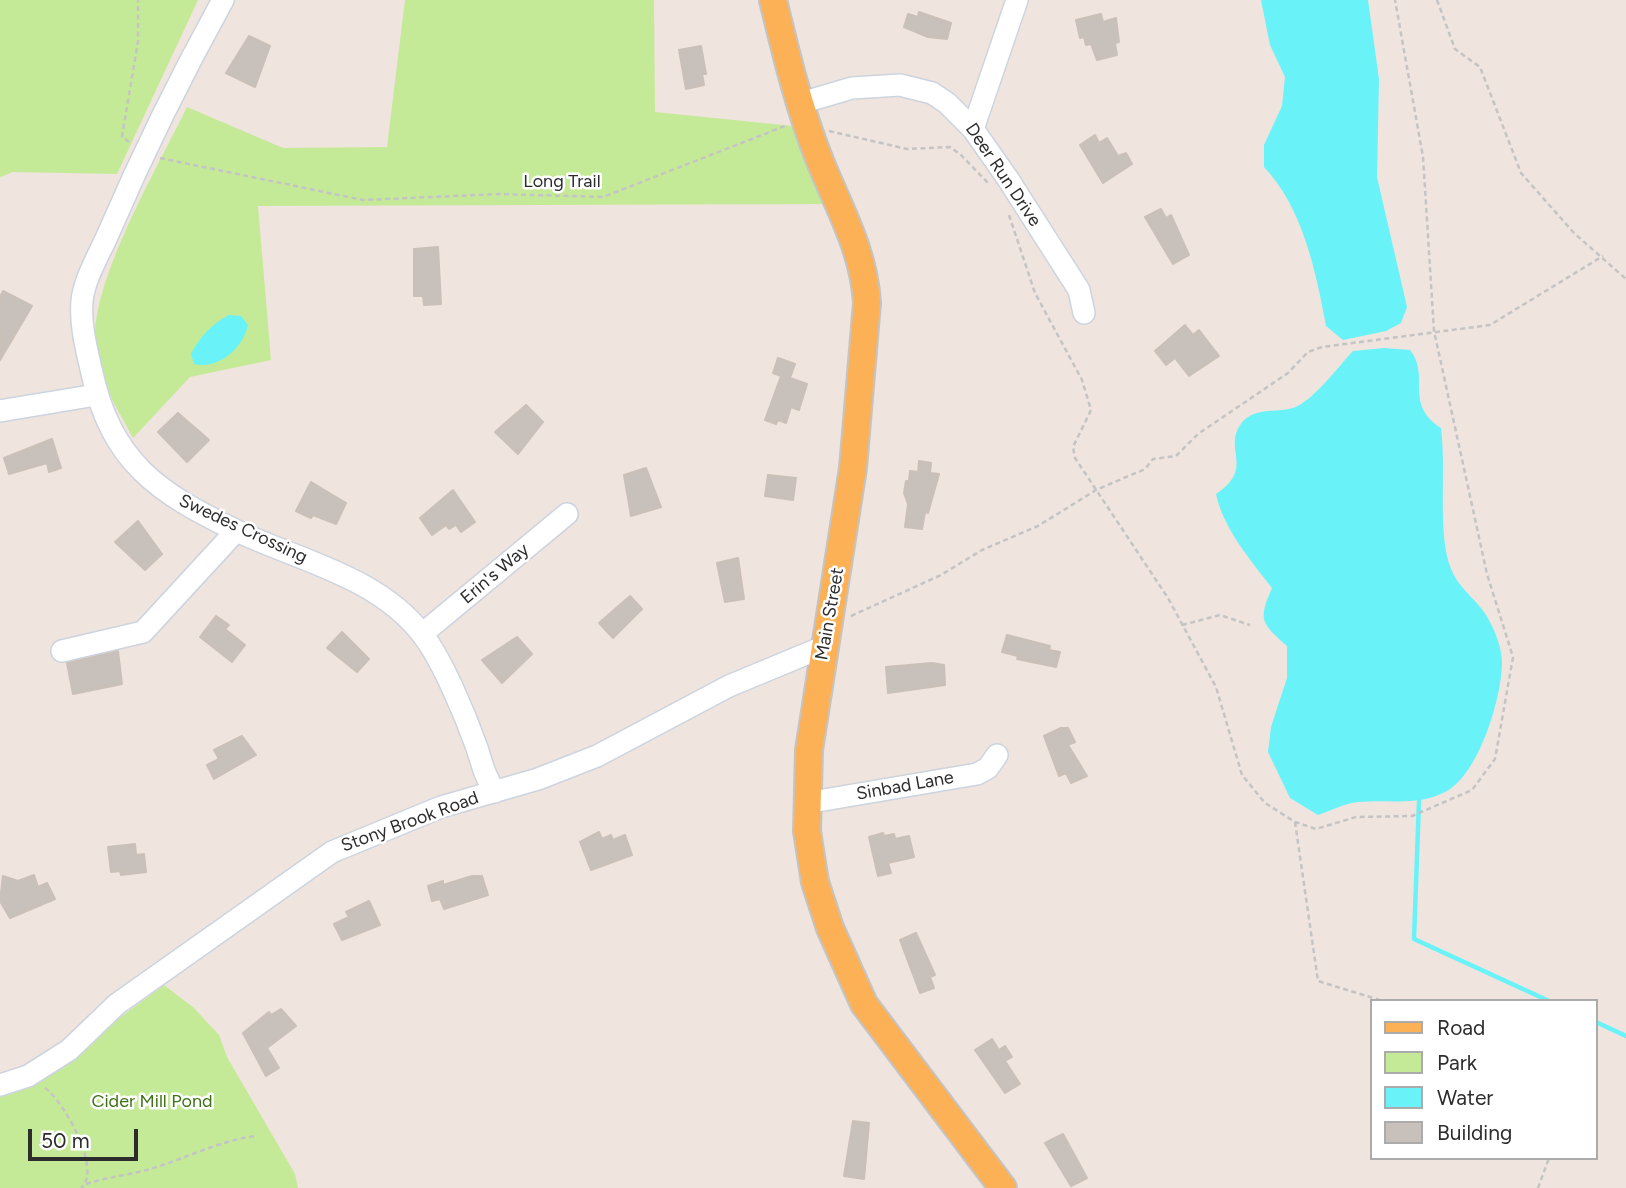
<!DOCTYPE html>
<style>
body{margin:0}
#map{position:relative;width:1626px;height:1188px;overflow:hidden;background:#efe4de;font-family:Figtree,sans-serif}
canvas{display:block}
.legend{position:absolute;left:1370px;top:999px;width:228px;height:161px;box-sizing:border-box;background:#fff;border:2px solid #ababab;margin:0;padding:9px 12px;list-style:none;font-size:21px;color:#2d2d2d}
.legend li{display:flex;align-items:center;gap:14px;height:35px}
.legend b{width:35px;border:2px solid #ababab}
.scale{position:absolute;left:28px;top:1129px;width:110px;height:32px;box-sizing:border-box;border:4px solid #2d2d2d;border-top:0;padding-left:9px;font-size:21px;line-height:24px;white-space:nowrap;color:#2d2d2d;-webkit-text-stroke:5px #fff;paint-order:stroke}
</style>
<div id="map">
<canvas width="1626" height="1188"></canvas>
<ul class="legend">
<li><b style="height:9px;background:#fdb156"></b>Road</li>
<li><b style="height:19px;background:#c5ea97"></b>Park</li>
<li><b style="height:19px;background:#69f3f9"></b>Water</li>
<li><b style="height:19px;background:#c8c0ba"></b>Building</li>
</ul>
<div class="scale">50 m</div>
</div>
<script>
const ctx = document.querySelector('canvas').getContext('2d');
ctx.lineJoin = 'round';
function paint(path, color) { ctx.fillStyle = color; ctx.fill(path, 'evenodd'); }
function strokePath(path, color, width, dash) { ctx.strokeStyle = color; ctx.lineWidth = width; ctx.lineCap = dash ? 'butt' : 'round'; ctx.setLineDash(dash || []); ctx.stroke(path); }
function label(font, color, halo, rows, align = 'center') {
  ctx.font = font + ' Figtree,sans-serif'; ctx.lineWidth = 5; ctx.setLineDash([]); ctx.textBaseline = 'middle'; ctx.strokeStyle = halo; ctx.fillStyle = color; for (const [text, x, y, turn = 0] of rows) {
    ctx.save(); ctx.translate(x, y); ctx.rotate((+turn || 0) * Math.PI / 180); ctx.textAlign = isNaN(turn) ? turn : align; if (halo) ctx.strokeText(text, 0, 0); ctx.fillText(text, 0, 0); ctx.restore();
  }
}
paint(new Path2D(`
 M0,0H198L117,174L13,172L0,177Z
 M405,0H654L655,112L793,126L822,204L258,206L271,360L190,377L133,438C118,409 97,378 95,344C91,280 158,167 187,107L283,148L387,147Z
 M164,985L194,1008L219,1035L227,1057L295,1174L298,1188H0V1096L29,1085Z`), '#c5ea97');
paint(new Path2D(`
 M1261,0H1368L1379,79L1377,177L1407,307L1401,323L1386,331L1343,340L1326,326C1316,272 1303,208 1264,167V145L1282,106L1285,77L1270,45Z
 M229,315L241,316L248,325C243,348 219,370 194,364L191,354C200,336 211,325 229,315Z
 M1384,348L1410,350C1431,376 1403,403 1441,428C1446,468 1439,518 1447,556C1455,592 1479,596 1492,626C1497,636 1502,651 1502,662C1502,698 1479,773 1447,791C1418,807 1389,799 1358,802C1345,803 1330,811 1318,815L1290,798L1268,752L1271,727L1287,678V646C1261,623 1258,620 1272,588C1251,561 1223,528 1216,494C1254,469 1225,451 1239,427C1250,406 1277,413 1293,408C1312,402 1339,366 1353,351Z`), '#69f3f9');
strokePath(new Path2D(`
 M1419,801L1414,939L1549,1001
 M1596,1022L1626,1036`), '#69f3f9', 4.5);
const building = new Path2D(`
 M919,12L951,23L947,39L928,37L904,27L908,14L918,17Z
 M1101,14L1103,22L1116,18L1119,42L1115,43L1117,55L1097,60L1091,44L1086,45L1084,37L1080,38L1076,20Z
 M249,36L270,46L255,87L226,73Z
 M701,46L706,74H702L704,85L686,89L679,50Z
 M1095,135L1099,143L1107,138L1118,156L1126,153L1132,164L1103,183L1080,145Z
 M1161,209L1166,218L1171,215L1189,255L1173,264L1145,217Z
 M438,247L441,304L424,305L423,296H414V249Z
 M3,291L32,306L0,360V297Z
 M1185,325L1193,335L1199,330L1219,356L1189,376L1175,358L1166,365L1155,351Z
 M778,358L795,364L790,378L807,384L799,410L791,407L786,423L778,420L776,424L765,420L781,376L773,373Z
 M526,405L543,422L518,454L495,432Z
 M178,413L209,440L187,462L158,432Z
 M52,439L61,468L49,472L47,463L9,474L4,458Z
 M919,461L931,463L930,473L939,474L928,513L925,512L922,529L905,527L908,504L904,493L906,481H909L910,471L918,472Z
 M646,468L661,507L631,516L624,475Z
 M768,475L796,478L793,500L765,496Z
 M311,482L346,503L336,524L313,515L311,518L296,511Z
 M453,490L475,522L461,532L456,525L449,529L446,525L432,535L420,518Z
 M138,521L162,554L145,570L115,542Z
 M738,558L744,599L725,602L717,563Z
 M630,596L642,609L613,638L599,623Z
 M216,616L229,625L225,629L245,645L232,662L200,637Z
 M342,632L369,659L357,672L327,648Z
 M1007,635L1050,646L1049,650L1060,652L1056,667L1017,659L1018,656L1002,652Z
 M517,637L532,654L502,683L482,660Z
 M118,651L122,684L73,694L67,663Z
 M932,663L944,665L945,685L888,693L886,667Z
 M1061,728H1068L1075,742L1068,745L1087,776L1071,783L1066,773L1059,776L1044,736Z
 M242,736L256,755L214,779L207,765L219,759L214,750Z
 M599,832L602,839L611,835L613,840L625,835L632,855L591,870L580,842Z
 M883,833L884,836L894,834L895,839L909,836L914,857L888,863L891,873L878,876L869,837Z
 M135,844L136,855L144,854L146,872L121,875L120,871L111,872L108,847Z
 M34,875L38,887L47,883L55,899L10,918L0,901L3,876L18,881Z
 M472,876H482L488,895L444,909L440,899L432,901L428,886L443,881V885Z
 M369,901L380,925L342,940L334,924L349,917L346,912Z
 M916,933L935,975L930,977L934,988L920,993L900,940Z
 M281,1009L296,1026L267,1048L279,1068L266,1076L243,1033L269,1012L271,1015Z
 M992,1039L999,1050L1005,1046L1012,1057L1005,1061L1020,1084L1005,1093L975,1050Z
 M853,1121L869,1123L864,1179L844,1176Z
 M1063,1134L1087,1178L1071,1186L1045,1143Z`);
paint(building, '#c8c0ba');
strokePath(building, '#cbc0b7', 2);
const minor = new Path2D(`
 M223,0C181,76 143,153 109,232C100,253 84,279 82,301C80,324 86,347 91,369C111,463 158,493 239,532C301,561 378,577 422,634C442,659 466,717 477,748C482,764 485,777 495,792
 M801,103L852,88L900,85L932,93L947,103L973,129L1008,179L1079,290L1084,313
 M973,129L1017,0
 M0,411L96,395
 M422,634L567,514
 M62,651L143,632L236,531
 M806,803L977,774L988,768L997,755
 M0,1085L28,1076L69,1050L117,1004L332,852L441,807L538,779L597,756L729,686L823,647`);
const major = new Path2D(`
 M773,0C786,54 799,108 820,161C839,208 864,251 867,303L853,468L809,750L807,831L815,882L830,928L864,1004L1003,1188`);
strokePath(minor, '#ccd4df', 24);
strokePath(major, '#c4c4c4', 30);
strokePath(new Path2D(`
 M1437,0L1455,49L1480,67L1521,173L1574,233L1626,279
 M829,131L907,149L950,147L961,155L988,183
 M129,142L122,137L138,41V0
 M160,158L363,200L499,194L603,197L785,126
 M1009,215L1035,293L1082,380L1091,410L1073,447L1075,458L1168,598L1216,687L1242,775L1265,803L1295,822L1316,829L1356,817L1412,816L1472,790L1495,759L1513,657L1487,574L1434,331L1423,157L1395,0
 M851,616L941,575L982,550L1038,526L1096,490L1145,469L1153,459L1176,456L1198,434L1288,373L1308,352L1322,347L1490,325L1603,256
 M1182,625L1220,615L1250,625
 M1295,822L1318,981L1383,1001
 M45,1088C63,1100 103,1170 81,1188
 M86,1184C107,1177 129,1175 150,1169C185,1159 218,1141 255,1136
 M1538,1188L1549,1158`), '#c4c4c4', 2.5, [5, 3.5]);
strokePath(minor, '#fff', 21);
strokePath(major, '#fdb156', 26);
label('18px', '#2d2d2d', '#fff', [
 ["Deer Run Drive",1003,175,56],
 ["Long Trail",562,182],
 ["Swedes Crossing",243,529,25],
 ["Erin's Way",495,574,-40],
 ["Main Street",830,614,-80],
 ["Sinbad Lane",905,786,-10],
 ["Stony Brook Road",410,822,-20]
]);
label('18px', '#3d7214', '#fff', [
 ["Cider Mill Pond",152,1102]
]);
</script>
